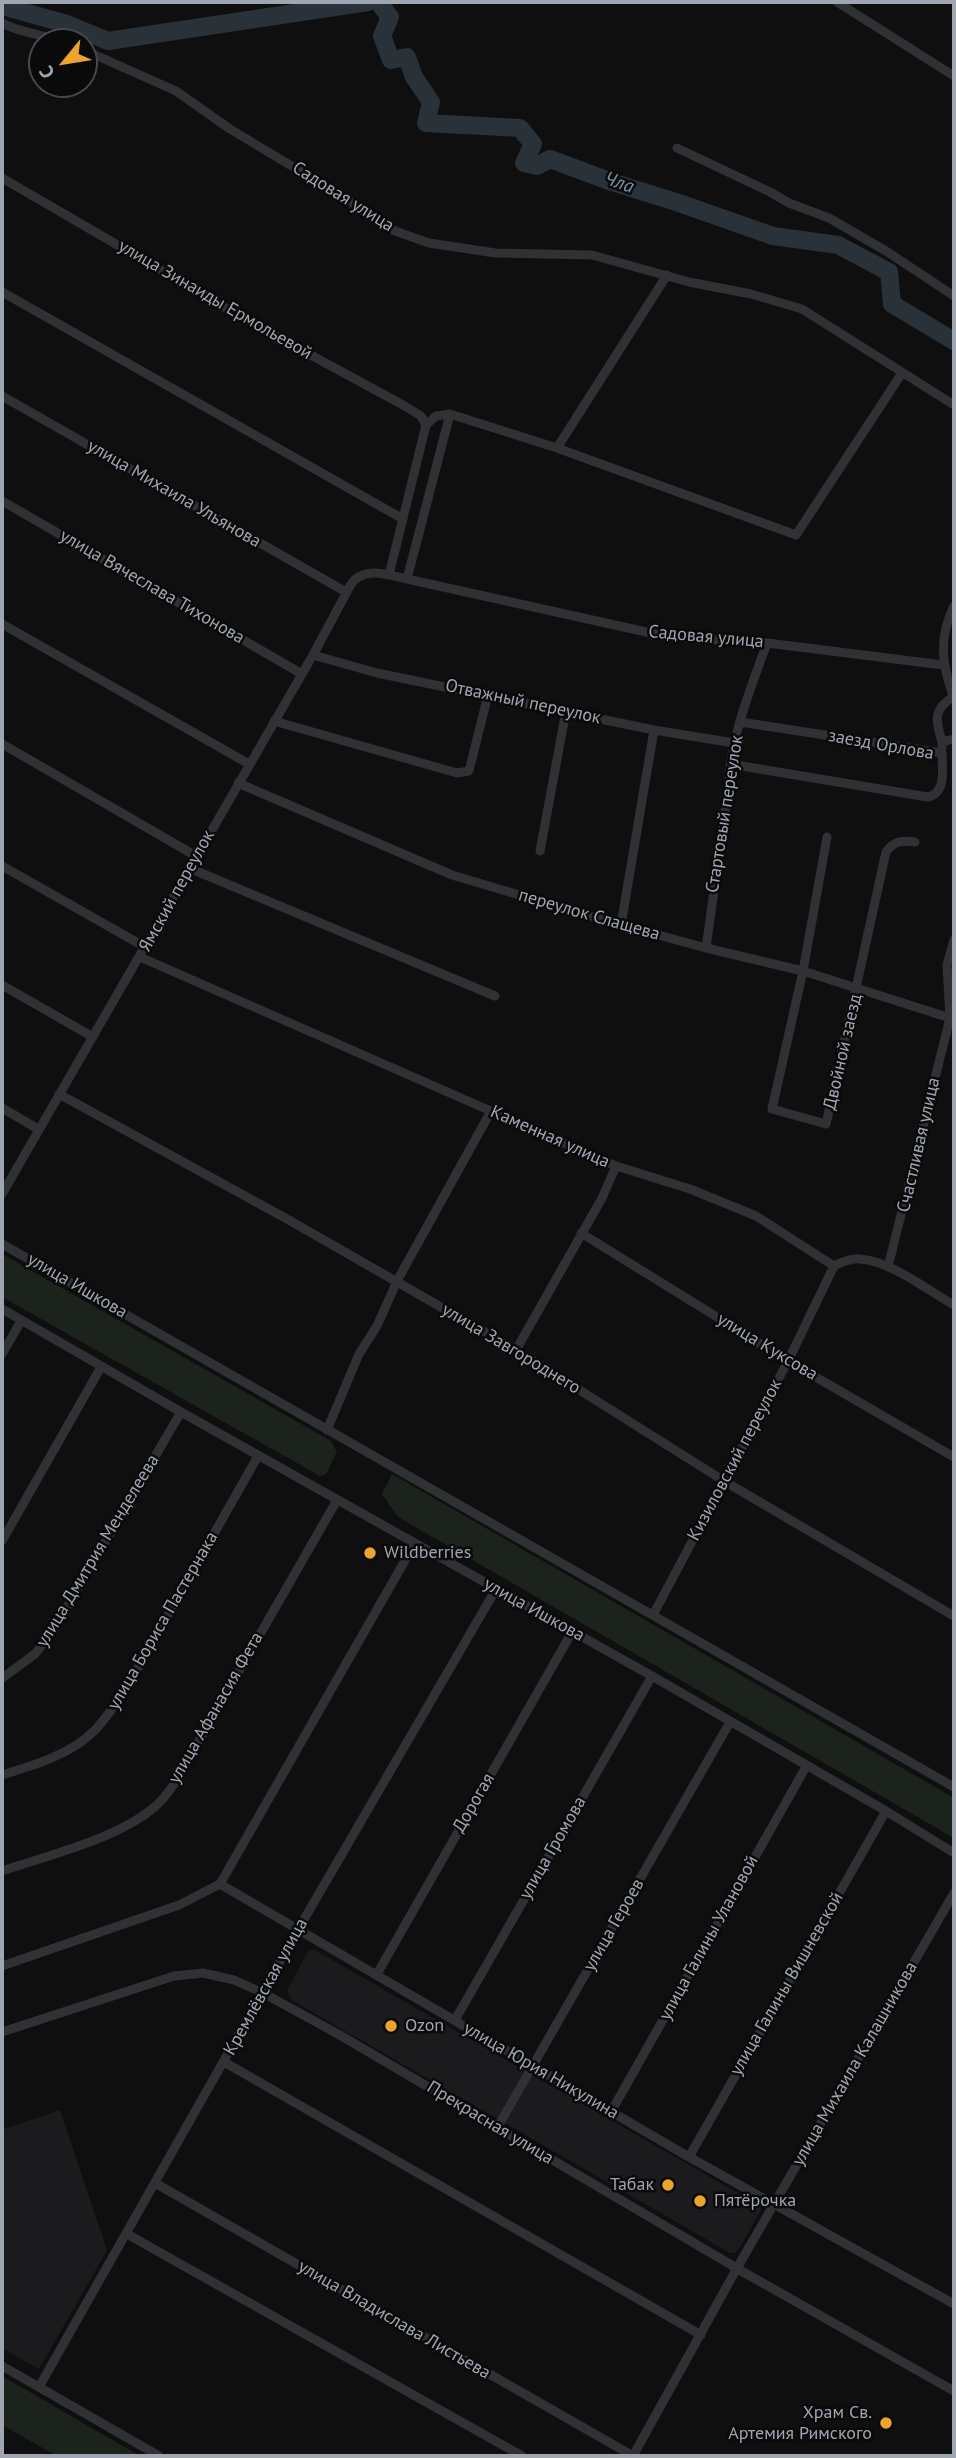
<!DOCTYPE html>
<meta charset="utf-8">
<style>
body{margin:0}
#map{position:relative;width:956px;height:2458px;overflow:hidden;background:#0f0f10;font-family:"PT Sans",sans-serif}
canvas{display:block}
.frame{position:absolute;inset:0;border:4px solid #a0a6b1;pointer-events:none}
.north{position:absolute;left:28px;top:28px;width:70px;height:70px;box-sizing:border-box;background:#0a0a0b;border:2px solid #46484d;border-radius:50%;rotate:240deg;font-size:19px;font-weight:700;line-height:28px;text-align:center;color:#a0a6b1}
.north::after{content:'';display:block;margin:auto;width:24px;height:32px;background:#eba42c;clip-path:polygon(50% 0,100% 100%,50% 72%,0 100%)}
</style>
<div id="map">
<canvas width="956" height="2458"></canvas>
<div class="frame"></div>
<div class="north">С</div>
</div>
<script>
const ctx = document.querySelector('canvas').getContext('2d');
ctx.lineJoin = 'round';
function paint(path, color) { ctx.fillStyle = color; ctx.fill(path, 'evenodd'); }
function strokePath(path, color, width, dash) { ctx.strokeStyle = color; ctx.lineWidth = width; ctx.lineCap = dash ? 'butt' : 'round'; ctx.setLineDash(dash || []); ctx.stroke(path); }
function label(font, color, halo, rows, align = 'center') {
  ctx.font = font + ' "PT Sans",sans-serif'; ctx.lineWidth = 5; ctx.setLineDash([]); ctx.textBaseline = 'middle'; ctx.strokeStyle = halo; ctx.fillStyle = color; for (const [text, x, y, turn = 0] of rows) {
    ctx.save(); ctx.translate(x, y); ctx.rotate((+turn || 0) * Math.PI / 180); ctx.textAlign = isNaN(turn) ? turn : align; if (halo) ctx.strokeText(text, 0, 0); ctx.fillText(text, 0, 0); ctx.restore();
  }
}
paint(new Path2D(`
 M309,1950H315L757,2204L761,2208L760,2212L739,2249L735,2253H730L293,2001L288,1995L287,1990Z
 M60,2110L107,2250L39,2369L2,2348V2130Z`), '#1b1b1d');
paint(new Path2D(`
 M2,1254L331,1441L337,1452L326,1474L320,1476L2,1297Z
 M392,1474L954,1798V1838L398,1517L382,1494Z
 M2,2376L140,2456H57L2,2425Z`), '#1c231c');
strokePath(new Path2D(`
 M378,2L390,17L382,36L391,60L407,57L414,77L431,102L426,123L520,128L533,144L524,163L537,166L550,159L612,182L679,203L773,236L838,245L889,272L892,304L954,341
 M2,6L67,24L108,41L368,2`), '#293238', 18);
strokePath(new Path2D(`
 M837,2L954,76
 M2,23C19,33 43,34 62,42
 M84,50L176,91L230,129L358,206L395,231L429,243L495,253L592,255L689,282L751,294L802,309L954,405
 M677,148L770,192L789,203L829,218L886,251L954,296
 M2,178L250,322L403,405L421,416L426,425
 M2,292L403,519
 M2,396L346,592
 M557,448L667,275
 M2,501L302,674
 M389,575L426,425L436,416L450,414L557,448L796,535L902,373
 M407,579L450,414
 M954,606C938,638 942,666 954,698
 M2,624L249,764
 M313,655L377,673L654,730L734,743
 M274,721L457,773L469,771L488,695
 M942,742C936,720 932,710 954,696
 M2,744L196,856
 M942,748V742L954,739
 M730,764L928,797C947,793 942,768 942,753L740,722
 M238,783L452,875L600,919L706,948L803,971L950,1018
 M827,837L803,971L772,1109L826,1124L886,852C894,841 902,840 915,842
 M540,851L566,711
 M2,866L145,947
 M189,868L495,996
 M621,925L654,730
 M706,948L729,783C731,735 751,688 767,643
 M140,957L616,1166L690,1189L756,1216L834,1266C842,1262 851,1258 860,1259C891,1261 927,1290 954,1305
 M2,985L93,1037
 M59,1094L287,1219L516,1350L724,1481L954,1616
 M2,1108L38,1129
 M2,1194L313,655L350,586C362,565 387,575 407,579L669,637L767,643L943,665
 M581,1233L788,1361L954,1457
 M2,1244L954,1787
 M888,1267L950,1018L947,965L954,940
 M2,1309L181,1412L652,1676L886,1811L954,1853
 M516,1350L602,1198L616,1166
 M2,1354L21,1321
 M327,1430L359,1354L377,1326L397,1281L491,1111
 M2,1541L101,1367
 M653,1615L788,1361L834,1266
 M2,1678L35,1654L53,1631L181,1412
 M2,1775C34,1765 70,1755 94,1731C108,1717 119,1699 130,1682L258,1456
 M2,1871C49,1855 125,1837 160,1802C166,1796 171,1788 176,1781L337,1500
 M220,1884L415,1543
 M2,1966L179,1905L220,1884L689,2157L954,2304
 M377,1974L572,1632
 M455,2020L652,1676
 M2,2032L174,1976L203,1973L234,1980L263,1993L338,2034L745,2273L954,2391
 M224,2062L701,2335
 M611,2112L807,1765
 M497,2128L730,1722
 M689,2157L886,1811
 M155,2183L633,2456
 M127,2234L522,2456
 M2,2366L159,2456
 M39,2387L299,1928L496,1589
 M633,2456L737,2268L954,1893`), '#303135', 9);
for (const [x, y, r, color] of [
 [370,1553,7,"#eba42c"],
 [391,2026,7,"#eba42c"],
 [668,2185,7,"#eba42c"],
 [700,2201,7,"#eba42c"],
 [886,2423,7,"#eba42c"]
]) { const dot = new Path2D(); dot.arc(x, y, r, 0, 2 * Math.PI); ctx.fillStyle = color; ctx.fill(dot); strokePath(dot, '#0a0a0b', 2.5); }
label('18px', '#a0a6b1', '#0a0a0b', [
 ["Садовая улица",343,197,32],
 ["улица Зинаиды Ермольевой",215,300,30],
 ["улица Михаила Ульянова",174,494,30],
 ["улица Вячеслава Тихонова",152,587,30],
 ["Садовая улица",706,637,5],
 ["Отважный переулок",523,702,12],
 ["заезд Орлова",881,745,10],
 ["Стартовый переулок",725,814,-81],
 ["Ямский переулок",177,891,-61],
 ["переулок Слащева",589,915,16],
 ["Двойной заезд",843,1052,-77],
 ["Каменная улица",550,1137,24],
 ["Счастливая улица",919,1145,-77],
 ["улица Ишкова",77,1286,30],
 ["улица Куксова",767,1347,31],
 ["улица Завгороднего",511,1349,31],
 ["Кизиловский переулок",735,1460,-62],
 ["улица Дмитрия Менделеева",98,1551,-59],
 ["улица Ишкова",534,1610,29],
 ["улица Бориса Пастернака",163,1621,-60],
 ["улица Афанасия Фета",216,1708,-60],
 ["Дорогая",474,1803,-60],
 ["улица Громова",553,1848,-60],
 ["улица Героев",614,1925,-60],
 ["улица Галины Улановой",709,1938,-61],
 ["улица Галины Вишневской",787,1984,-60],
 ["Кремлёвская улица",266,1987,-61],
 ["улица Михаила Калашникова",855,2064,-60],
 ["улица Юрия Никулина",541,2071,30],
 ["Прекрасная улица",490,2123,31],
 ["улица Владислава Листьева",394,2320,30]
]);
label('18px', '#a0a6b1', '#0a0a0b', [
 ["Wildberries",384,1553],
 ["Ozon",405,2026],
 ["Табак",654,2185,"right"],
 ["Пятёрочка",714,2201],
 ["Храм Св.",872,2413,"right"],
 ["Артемия Римского",872,2434,"right"]
], 'left');
label('italic 19px', '#7895ac', '#0a0a0b', [
 ["Чла",619,183,19]
]);
</script>
